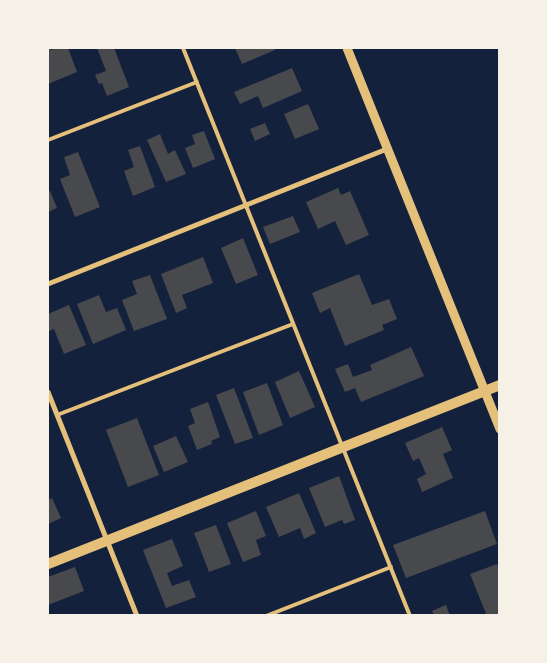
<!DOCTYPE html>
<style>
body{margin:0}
#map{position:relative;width:547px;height:663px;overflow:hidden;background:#14213d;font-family:Signika,sans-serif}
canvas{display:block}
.frame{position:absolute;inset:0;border:49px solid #f6f1e7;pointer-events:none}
</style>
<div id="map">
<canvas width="547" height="663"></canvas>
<div class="frame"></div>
</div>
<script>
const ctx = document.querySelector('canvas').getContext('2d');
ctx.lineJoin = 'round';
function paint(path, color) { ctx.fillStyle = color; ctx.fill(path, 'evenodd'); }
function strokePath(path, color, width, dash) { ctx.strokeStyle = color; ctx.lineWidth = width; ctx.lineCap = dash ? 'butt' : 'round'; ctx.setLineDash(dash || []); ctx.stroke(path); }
paint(new Path2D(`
 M48,48H50L51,50L56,48H68L77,72L48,84Z
 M97,48H114L129,87L107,96L102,83L99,84L95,75L106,71Z
 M235,48H274L275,50L242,64Z
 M292,68L302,91L263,108L258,96L240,104L234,92Z
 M308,104L319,129L295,139L284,114Z
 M265,123L270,134L255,141L250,129Z
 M204,131L215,159L193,168L185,148L195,144L192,135Z
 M160,134L168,154L175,150L186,174L166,182L147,140Z
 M140,146L155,187L133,196L124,171L134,167L128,150Z
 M78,152L100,207L75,217L60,179L70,175L64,157Z
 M338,188L341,195L350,191L369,235L346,245L335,221L318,229L306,202Z
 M50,191L57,208L48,212V192Z
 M293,216L300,232L270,244L263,227Z
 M243,238L258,275L236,284L221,248Z
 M203,257L213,283L182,295L187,308L176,313L161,274Z
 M359,274L372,305L389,299L397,319L382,325L384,330L345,346L330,308L320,313L312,293Z
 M150,275L167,319L134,331L122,300L137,294L132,281Z
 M99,295L106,312L117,308L126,330L93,344L77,304Z
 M69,305L86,345L64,354L54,329L49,331L48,327V314Z
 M411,347L424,376L361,402L355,388L345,392L335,369L348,364L353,377L372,370L370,365Z
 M299,371L315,407L290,418L275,382Z
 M267,383L283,425L259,435L243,392Z
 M234,388L253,438L235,444L216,395Z
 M208,402L220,437L211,441L212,444L197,450L188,426L195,423L190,409Z
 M137,418L159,475L128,487L106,430Z
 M442,427L452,450L443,454L453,478L422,492L417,479L426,474L419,458L413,461L405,443Z
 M176,436L188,462L164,472L153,446Z
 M339,476L355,520L344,524L342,520L325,527L309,488Z
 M299,493L316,533L304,539L300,528L279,537L266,507Z
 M52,498L61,518L48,524V500Z
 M256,511L266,536L256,540L261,555L243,562L227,523Z
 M485,511L497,544L406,578L393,545Z
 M216,525L231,564L209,572L194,533Z
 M172,539L183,566L167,573L172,586L189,580L196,597L166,608L143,550Z
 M497,564L500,571V616H487L470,574Z
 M75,567L84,591L48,605V577Z
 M446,605L450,616H434L432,611Z`), '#48494c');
strokePath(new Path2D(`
 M183,48L410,616
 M48,140L197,82
 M57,415L293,324
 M266,616L391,567`), '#e5c07b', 4);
strokePath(new Path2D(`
 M48,284L387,149
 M48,392L137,616`), '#e5c07b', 5);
strokePath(new Path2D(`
 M347,48L500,429`), '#e5c07b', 9);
strokePath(new Path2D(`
 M48,564L500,385`), '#e5c07b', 10);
</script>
